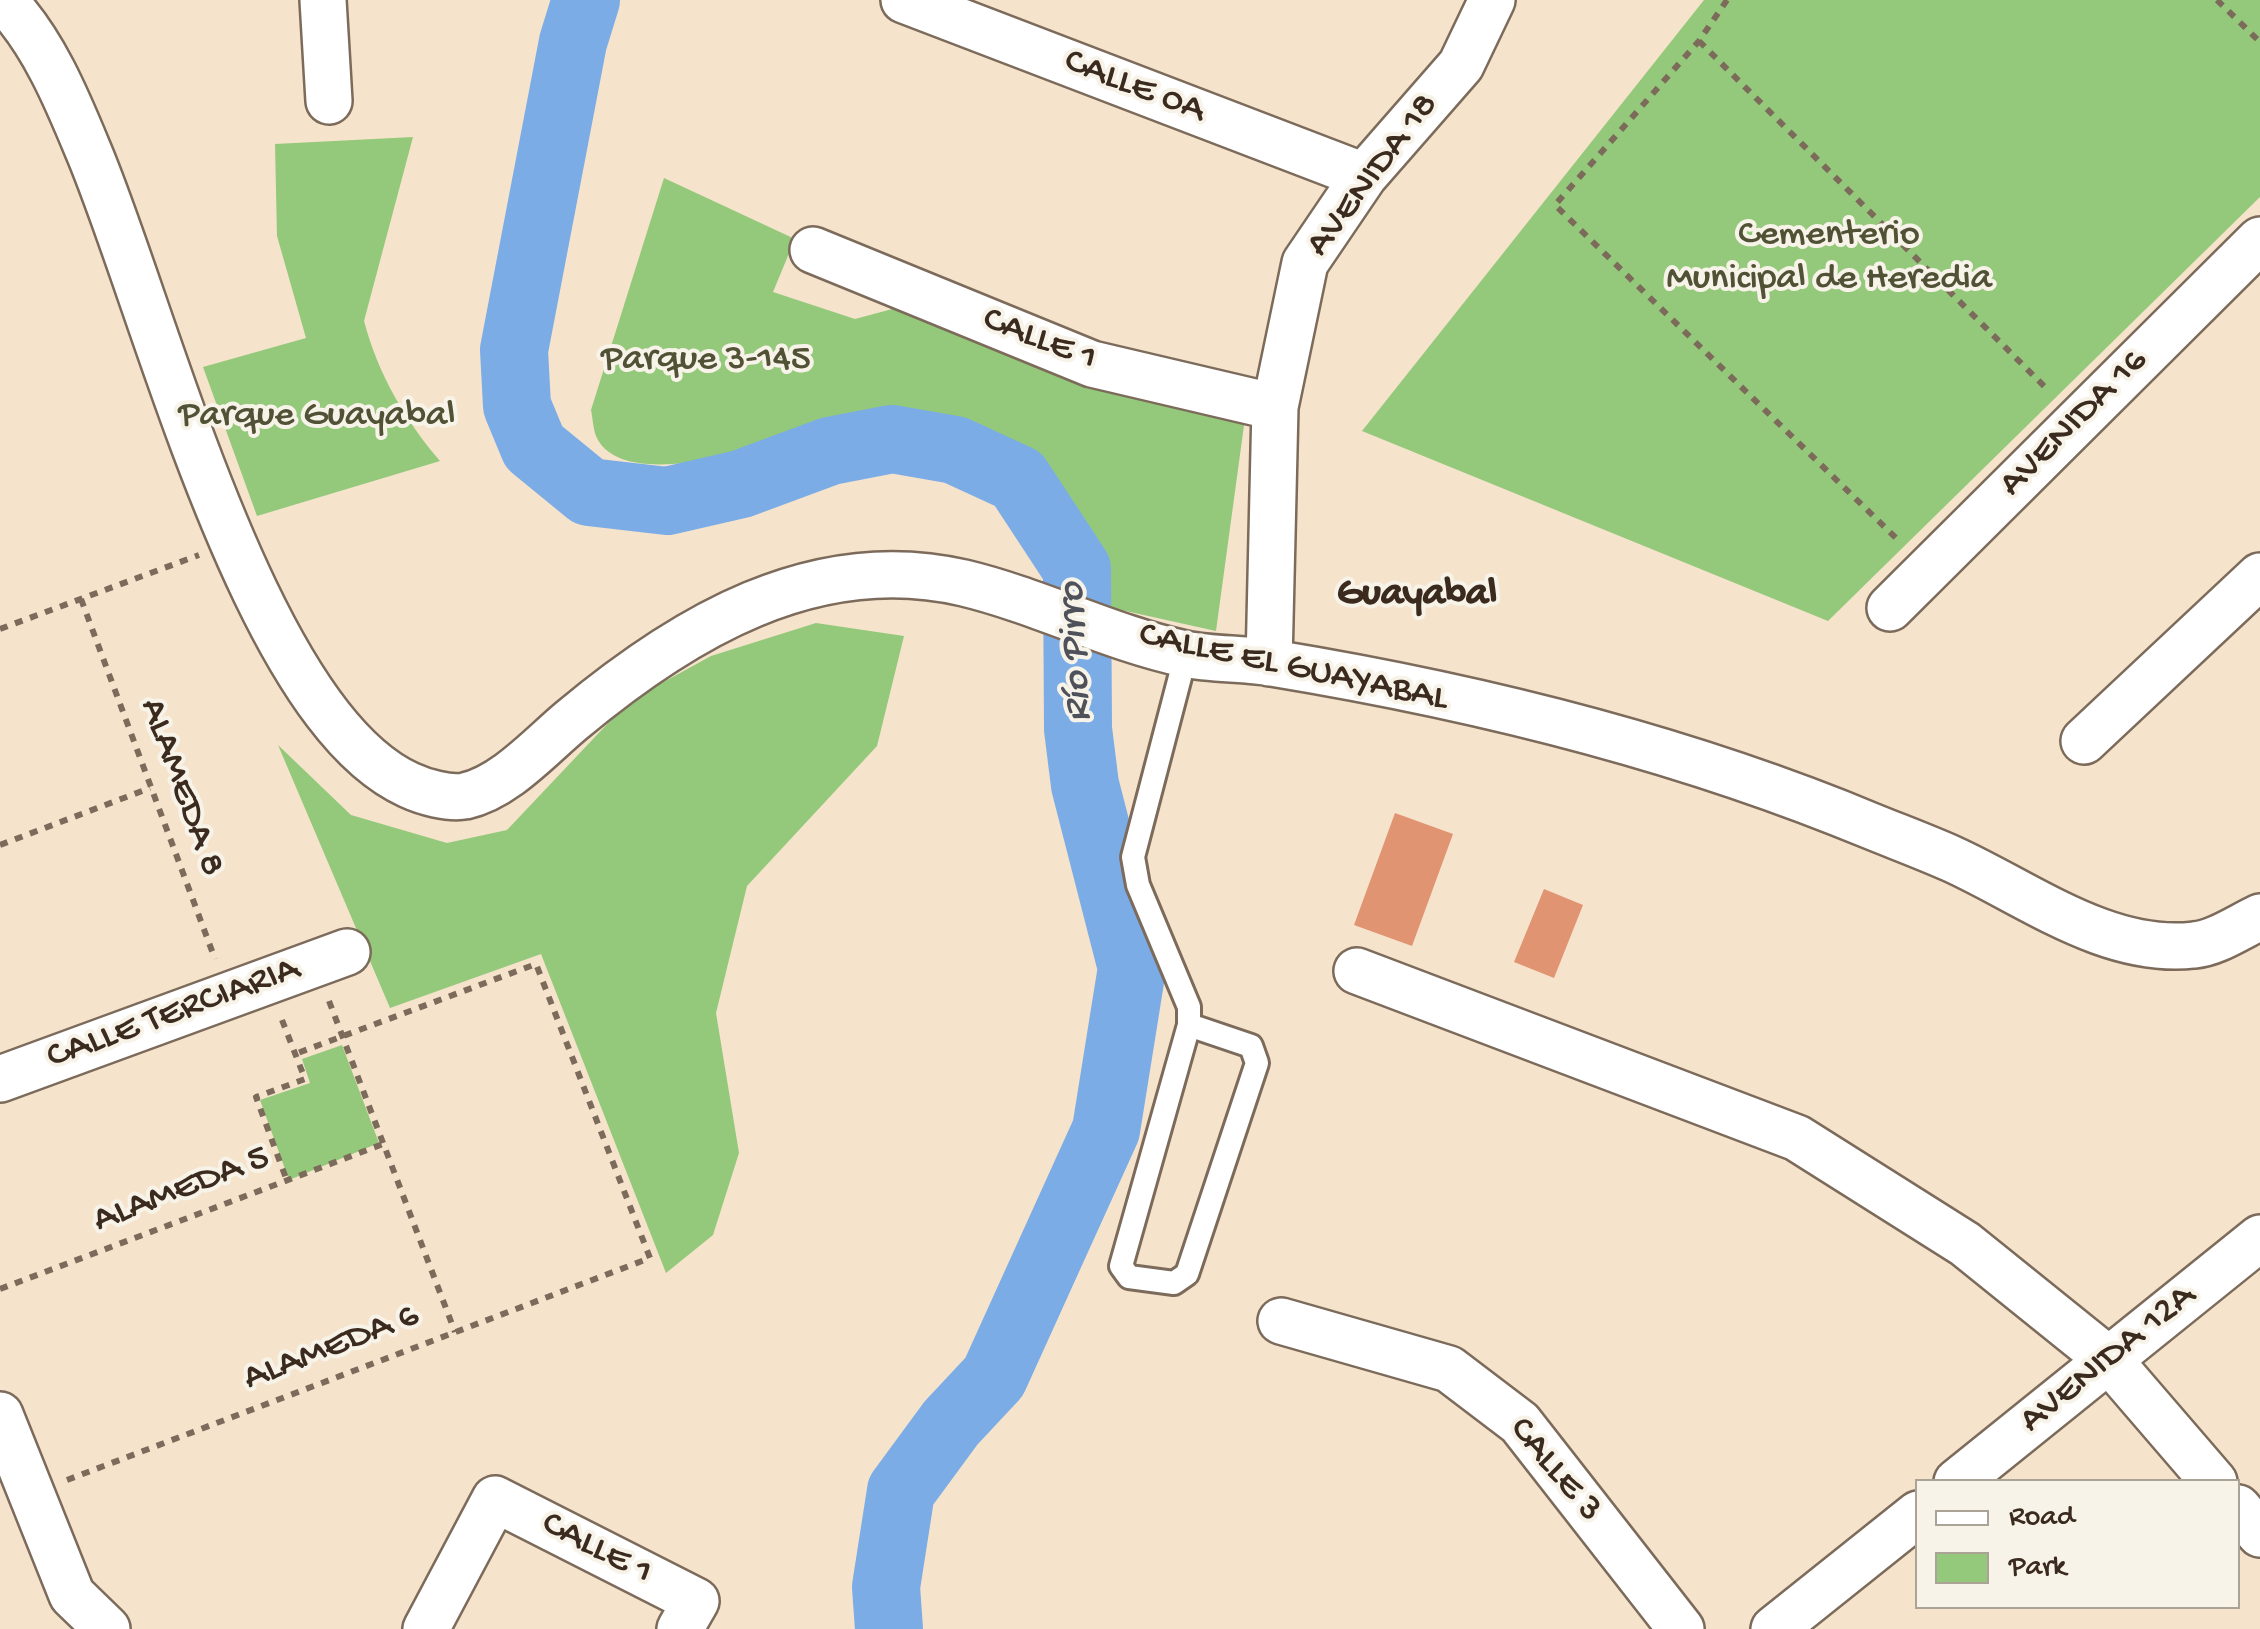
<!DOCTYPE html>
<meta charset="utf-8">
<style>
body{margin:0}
#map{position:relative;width:2260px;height:1629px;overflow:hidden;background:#f5e3cc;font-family:"Gochi Hand",sans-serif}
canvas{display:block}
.legend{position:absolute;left:1915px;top:1479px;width:325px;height:130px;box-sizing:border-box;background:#f7f3e8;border:2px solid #aca397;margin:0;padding:12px 18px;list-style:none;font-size:30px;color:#3b2a1e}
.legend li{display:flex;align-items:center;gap:20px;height:50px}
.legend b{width:50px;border:2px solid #aca397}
</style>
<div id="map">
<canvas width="2260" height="1629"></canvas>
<ul class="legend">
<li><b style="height:12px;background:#fff"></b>Road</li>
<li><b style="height:28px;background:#94c97b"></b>Park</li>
</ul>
</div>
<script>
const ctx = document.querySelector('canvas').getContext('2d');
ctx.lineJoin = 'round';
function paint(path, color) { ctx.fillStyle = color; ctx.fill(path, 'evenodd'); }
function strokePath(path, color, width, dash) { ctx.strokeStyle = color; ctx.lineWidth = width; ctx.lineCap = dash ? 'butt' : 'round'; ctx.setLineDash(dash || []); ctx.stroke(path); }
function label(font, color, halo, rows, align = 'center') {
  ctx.font = font + ' "Gochi Hand",sans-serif'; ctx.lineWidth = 8; ctx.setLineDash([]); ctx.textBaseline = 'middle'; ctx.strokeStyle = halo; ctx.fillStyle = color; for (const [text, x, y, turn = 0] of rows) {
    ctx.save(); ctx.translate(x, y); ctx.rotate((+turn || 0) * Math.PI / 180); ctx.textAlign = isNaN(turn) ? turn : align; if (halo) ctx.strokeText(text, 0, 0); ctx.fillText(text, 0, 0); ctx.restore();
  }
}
paint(new Path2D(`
 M1704,0H2260V197L1828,621L1362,431Z
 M413,137L364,321C378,374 405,420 440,461L257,516L203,367L306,338L277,236L275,144Z
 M664,178L795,239L773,292L855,319L896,308L1124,396L1245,418L1216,631L1094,604C1080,529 1072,506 1009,461C970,433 923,415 874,420C817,427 634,502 598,440C593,432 593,419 591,410Z
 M816,623L904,636L877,746L747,886L716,1013L739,1153L713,1235L666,1273L541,954L390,1008L278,745L351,815L447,843L507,830L629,701L711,656Z
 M342,1045L379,1143L289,1180L260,1100L310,1083L302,1059Z`), '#94c97b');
strokePath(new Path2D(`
 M586,0L573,42L514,350L517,406L534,447L589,492L667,501L741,484L830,451L892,439L955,450L1018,479L1077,569L1078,729L1085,785L1132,968L1106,1130L994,1377L951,1423L901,1491L886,1587L889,1629`), '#7bace6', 68);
paint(new Path2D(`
 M1395,813L1453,834L1412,946L1354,925Z
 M1544,889L1583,905L1554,978L1514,962Z`), '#e19472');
const lane = new Path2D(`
 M1186,654L1133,857L1138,885L1189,1007V1025L1121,1266L1129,1277L1174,1283L1187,1274L1257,1063L1251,1046L1189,1025`);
const street = new Path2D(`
 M3,0C42,39 67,99 88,150C155,307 253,714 409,785C424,792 449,799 465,796C505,787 540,747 571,721C681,629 814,548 964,583C1039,601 1110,638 1185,654C1213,660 1243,658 1272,663C1473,696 1683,748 1871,826C1898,837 1925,847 1952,859C2027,893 2107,955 2194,945C2216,943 2239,927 2260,917
 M323,0L329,101
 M904,0L1364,176
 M813,250L1092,364L1275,407
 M1890,608L2260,240
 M1269,663L1275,407L1305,263L1364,176L1461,65L1492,0
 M2084,741L2260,576
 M1357,971L1797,1138L1965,1244L2109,1360L2214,1482
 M0,1079L347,952
 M1281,1321L1449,1369L1520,1423L1681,1629
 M0,1415L72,1595L107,1629
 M1957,1482L2260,1238
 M2238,1508L2260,1534
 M426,1629L495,1499L696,1601L680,1629
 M1774,1629L1918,1514`);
strokePath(lane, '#7c6b5b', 28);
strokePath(street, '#7c6b5b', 50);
strokePath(new Path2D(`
 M1727,0L1699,41L1555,205L1899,541
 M2217,0L2260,42
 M1699,41L2049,391
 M81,599L215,959
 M0,629L199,555
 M0,845L150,788
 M329,1001L455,1332
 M282,1020L305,1079L256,1097L287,1181
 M0,1289L383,1144
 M67,1480L650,1258L536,964L295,1054`), '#7c6b5b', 6, [8, 8]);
strokePath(lane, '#fff', 22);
strokePath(street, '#fff', 45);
label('38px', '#3b2a1e', '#f7f3e8', [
 ["CALLE 0A",1134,88,21],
 ["AVENIDA 18",1374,176,-53],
 ["CALLE 1",1039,341,21],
 ["AVENIDA 16",2075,424,-45],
 ["CALLE EL GUAYABAL",1293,669,12],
 ["ALAMEDA 8",180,788,70],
 ["CALLE TERCIARIA",174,1015,-20],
 ["ALAMEDA 5",182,1191,-21],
 ["ALAMEDA 6",332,1349,-21],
 ["AVENIDA 12A",2109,1360,-39],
 ["CALLE 3",1554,1471,50],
 ["CALLE 1",596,1550,27]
]);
label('38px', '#515235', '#f7f3e8', [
 ["Cementerio",1829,236],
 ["Municipal de Heredia",1829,280],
 ["Parque 3-145",706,361],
 ["Parque Guayabal",317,417]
]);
label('bold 40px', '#3b2a1e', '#f7f3e8', [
 ["Guayabal",1417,596]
]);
label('italic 40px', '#4e515a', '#f7f3e8', [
 ["Río Pirro",1078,652,-93]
]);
</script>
